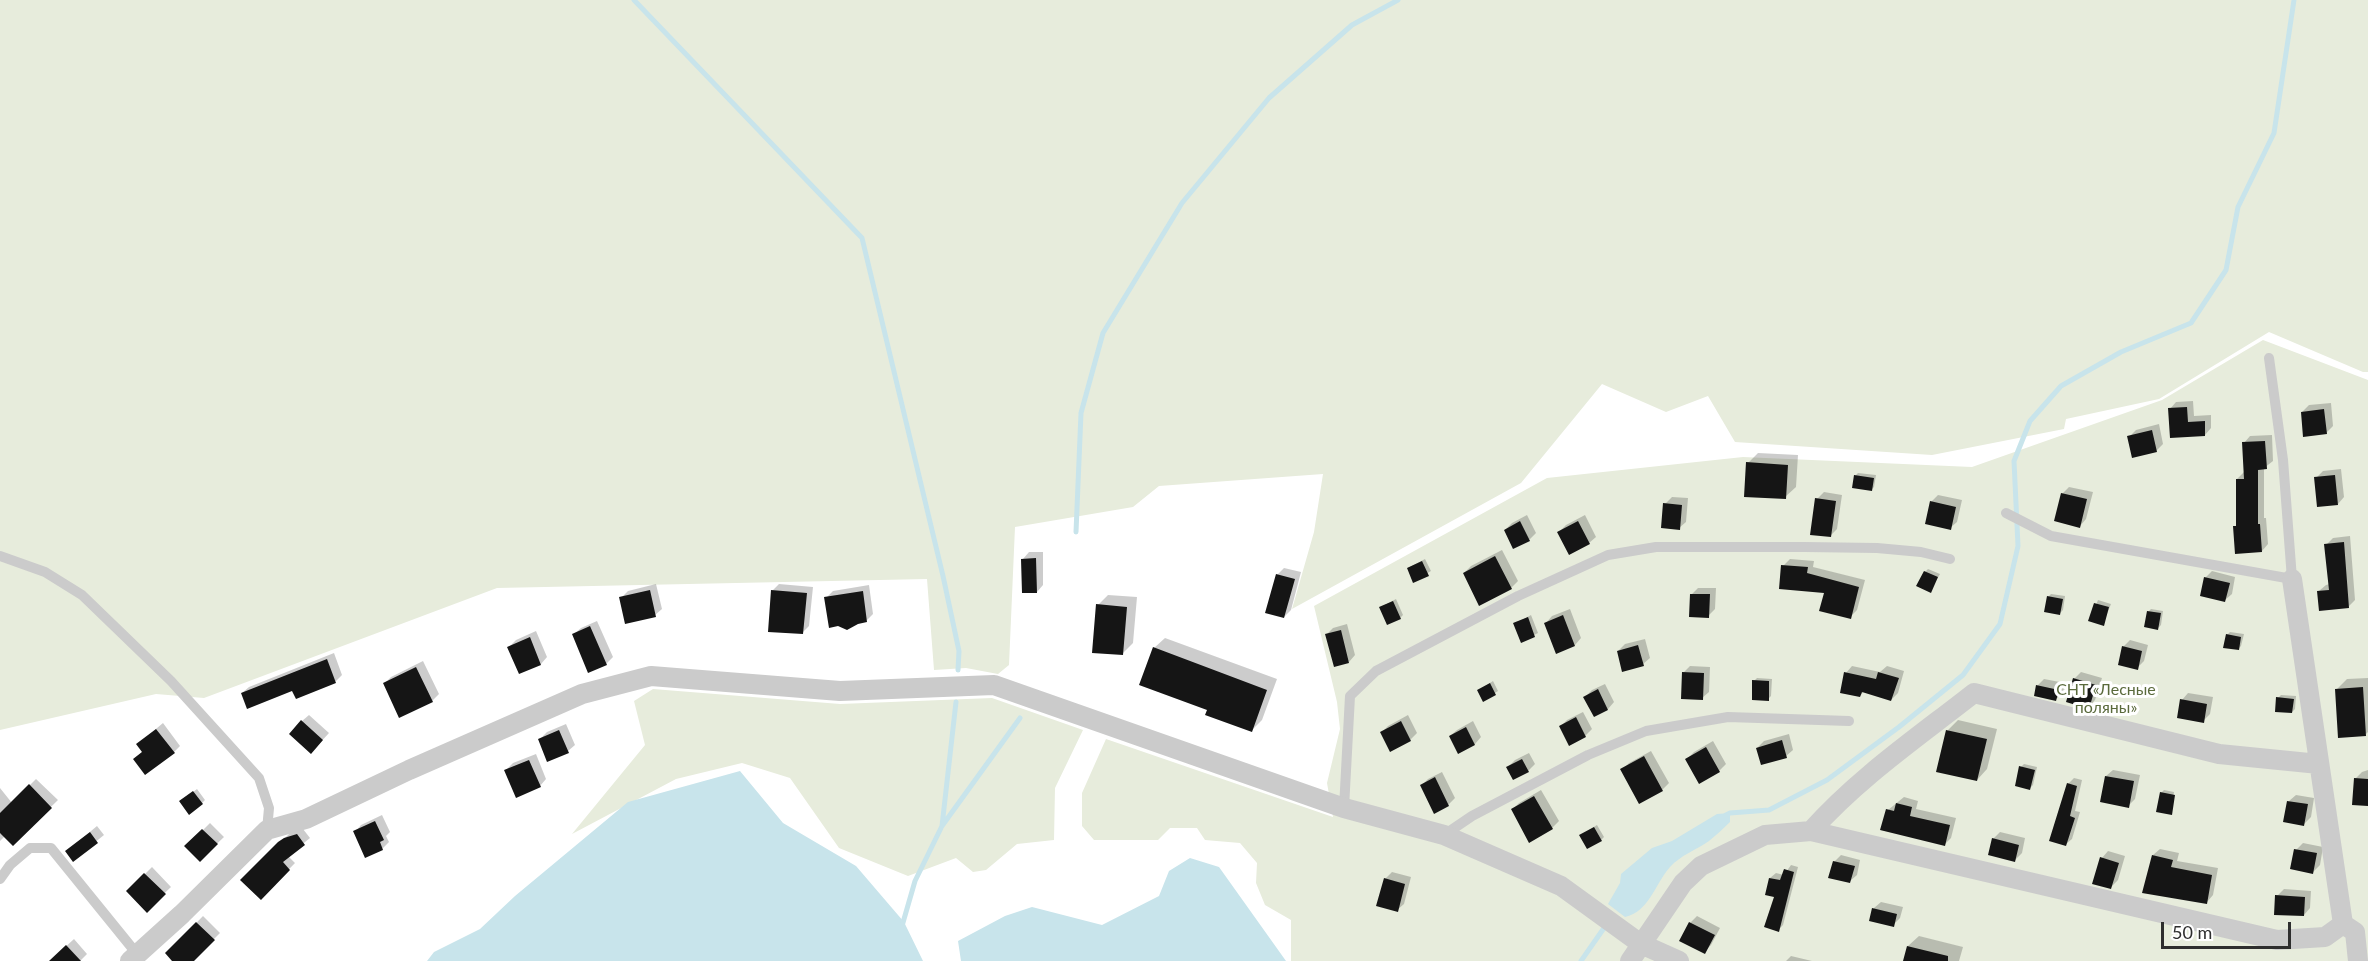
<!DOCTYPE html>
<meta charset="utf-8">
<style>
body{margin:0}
#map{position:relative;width:2368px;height:961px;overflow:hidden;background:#fff;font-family:Lato,sans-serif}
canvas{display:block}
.scale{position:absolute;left:2161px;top:922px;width:130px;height:27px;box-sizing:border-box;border:3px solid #2e2e2e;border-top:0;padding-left:8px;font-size:18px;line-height:21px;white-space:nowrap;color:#2e2e2e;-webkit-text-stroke:4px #fff;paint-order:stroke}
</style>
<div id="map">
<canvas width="2368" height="961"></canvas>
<div class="scale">50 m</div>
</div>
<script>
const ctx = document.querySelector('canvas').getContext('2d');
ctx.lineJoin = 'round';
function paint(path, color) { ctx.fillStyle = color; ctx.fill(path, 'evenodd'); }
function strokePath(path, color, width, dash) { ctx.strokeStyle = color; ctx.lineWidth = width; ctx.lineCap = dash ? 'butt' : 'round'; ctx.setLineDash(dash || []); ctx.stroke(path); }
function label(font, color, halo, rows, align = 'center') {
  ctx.font = font + ' Lato,sans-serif'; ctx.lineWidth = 6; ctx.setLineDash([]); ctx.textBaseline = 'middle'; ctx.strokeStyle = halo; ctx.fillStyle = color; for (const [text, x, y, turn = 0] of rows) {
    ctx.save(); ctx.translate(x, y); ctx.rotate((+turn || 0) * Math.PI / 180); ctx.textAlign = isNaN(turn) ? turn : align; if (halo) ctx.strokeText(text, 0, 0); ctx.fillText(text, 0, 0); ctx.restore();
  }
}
paint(new Path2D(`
 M0,0H2368V372H2363L2269,332L2159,399L2066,419L2064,429L1932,455L1735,442L1708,396L1666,412L1602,384L1521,483L1292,609L1314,532L1323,474L1159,486L1133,507L1015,527L1009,665L998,674L966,668L934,670L927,579L497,588L204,698L156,694L0,730Z
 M2263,340L2368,380V961H1291V920L1265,905L1256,883L1257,863L1240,843L1205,840L1197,828H1170L1158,840H1094L1082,826V793L1106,739L1333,817L1327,783L1340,729L1337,702L1314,606L1547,478L1743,457L1972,467L2162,400Z
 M653,689L840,704L992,698L1083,730L1055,788L1054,840L1017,844L986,870L973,872L956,858L908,876L839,848L790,778L742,763L676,779L572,834L645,745L634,701Z`), '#e7ecdc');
paint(new Path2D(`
 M740,771L783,823L856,866L904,922L923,961H427L434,952L480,929L515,896L628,802Z
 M1730,813V822C1723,829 1716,835 1709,841C1696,850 1681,855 1670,867C1655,884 1649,912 1625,917L1608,904L1620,883L1621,874L1652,848L1672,841L1717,814Z
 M1190,858L1219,867L1286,961H961L958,941L1005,916L1032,907L1102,925L1159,896L1169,871Z`), '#c8e4eb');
paint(new Path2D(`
 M2193,401L2194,416L2211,415V428L2205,435L2170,409L2176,402Z
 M2331,403L2333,426L2326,433L2302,412L2309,405Z
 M2159,424L2163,444L2156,451L2129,437L2136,430Z
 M2272,435L2273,461L2264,468V518H2266L2268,544L2262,551L2235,527L2237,524V479L2244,472V443L2250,436Z
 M1758,453L1798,455L1796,487L1785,497L1748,463Z
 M2341,469L2344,497L2338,504L2316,478L2323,471Z
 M1858,473L1876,475L1874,487L1871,490L1855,476Z
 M2069,487L2093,492L2086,519L2080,526L2062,494Z
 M1824,492L1842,495L1837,529L1830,536L1817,499Z
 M1938,495L1962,500L1957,522L1950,528L1931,502Z
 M1672,497L1688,498L1686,522L1679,528L1665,504Z
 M1527,515L1536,533L1530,539L1514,547L1505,530L1512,523Z
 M1585,515L1596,537L1589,543L1559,532L1566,525Z
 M2350,536L2355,600L2348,607L2319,591L2326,585L2330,584L2326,545L2333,538Z
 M1502,550L1518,581L1511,588L1464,573L1471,566Z
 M1029,552H1043V585L1037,592L1023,559Z
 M1425,559L1431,571L1414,581L1408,568Z
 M1790,559L1814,561L1813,567L1865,580L1857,610L1850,617L1826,592L1783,566Z
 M1284,568L1301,572L1291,610L1284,617L1277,575Z
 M1928,569L1940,574L1930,591L1925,572Z
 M2212,571L2235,577L2232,594L2225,600L2205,578Z
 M656,584L662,609L655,615L621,598L628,591Z
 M779,584L813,587L809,626L802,633L772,591Z
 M869,585L873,614L867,620L826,598L833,591Z
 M1698,588H1716L1715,609L1708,616L1691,595Z
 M2051,594L2065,596L2063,610L2060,613L2048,597Z
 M1108,595L1137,597L1133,643L1122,654L1098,605Z
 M1396,599L1403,615L1400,618L1381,607Z
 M2098,600L2111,604L2103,624L2090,620Z
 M1570,609L1581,638L1575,645L1546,623L1552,616Z
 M2151,609L2163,611L2161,625L2158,628L2148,612Z
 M1531,615L1538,633L1522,641L1515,624Z
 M597,621L613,657L606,664L574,634L581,628Z
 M1347,624L1355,655L1349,662L1327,634L1333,628Z
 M536,631L547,657L541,664L519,672L509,647L516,640Z
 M2230,632L2244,634L2241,646L2238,649L2227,635Z
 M1165,638L1277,679L1262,720L1251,731L1209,709L1154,648Z
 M1645,639L1650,658L1643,664L1618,651L1625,644Z
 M2130,640L2148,645L2144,661L2137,668L2123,647Z
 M334,653L342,675L336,681L297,697L293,689L242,693L249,687Z
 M423,661L439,694L432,701L384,684L391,677Z
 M1690,666L1710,667L1709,692L1702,698L1683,673Z
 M1852,666L1880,672L1887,666L1904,671L1898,693L1891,700L1864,691L1860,696L1846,673Z
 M2081,672L2102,678L2095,700L2089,707L2074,679Z
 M1757,678L1772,679L1771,696L1768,699L1754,681Z
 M2368,678V732L2366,734L2336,690L2347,679Z
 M2044,679L2065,683L2063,693L2056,699L2036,694L2038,685Z
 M1493,681L1498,691L1484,700L1479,690Z
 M1605,684L1614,702L1608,709L1594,715L1585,697L1592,690Z
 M2188,693L2213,697L2210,714L2203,721L2182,700Z
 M2281,695L2296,696L2295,709L2292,712L2278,698Z
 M1583,712L1592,729L1585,736L1561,726L1567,720Z
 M309,715L329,733L318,745L302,721Z
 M1408,715L1417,733L1410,740L1381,733L1388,726Z
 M1958,720L1997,729L1987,769L1977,780L1948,730Z
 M1473,721L1481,737L1475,744L1458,752L1450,736L1457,730Z
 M163,723L180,746L174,752L135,759L143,751L138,744Z
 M566,724L575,745L568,751L540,739L547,732Z
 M1789,734L1793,750L1786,756L1757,748L1764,741Z
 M1713,741L1726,764L1719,771L1687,759L1694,752Z
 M1651,751L1669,783L1662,790L1622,770L1629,763Z
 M1529,753L1535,764L1528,771L1508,767L1515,760Z
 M536,754L546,779L540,786L506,770L513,763Z
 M2024,764L2037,767L2033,785L2030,788L2021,767Z
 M2113,770L2140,775L2135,799L2128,806L2106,776Z
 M2368,770V805L2355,779L2362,772Z
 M1442,772L1455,798L1448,805L1421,786L1428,779Z
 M2074,778L2082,780L2075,811L2080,812L2072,839L2066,844L2068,784Z
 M36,779L58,800L13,844L5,836L0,841V788L12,803Z
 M197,789L205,800L202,803L184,799Z
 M1541,790L1559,821L1552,828L1512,810L1519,803Z
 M2164,790L2174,792L2171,812L2161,793Z
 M2296,795L2314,798L2311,817L2304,824L2289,801Z
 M1904,797L1918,801L1916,809L1956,818L1951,838L1945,844L1888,810Z
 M382,815L390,832L386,836L389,842L382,849L355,832L361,825Z
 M210,823L224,837L200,860L187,846Z
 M1597,825L1604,837L1601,840L1584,833Z
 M97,826L104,835L73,860L67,851Z
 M303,829L310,838L288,856L295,863L261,898L243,880L291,832Z
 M2000,832L2025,838L2022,853L2015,860L1993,839Z
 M2303,843L2323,847L2320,865L2313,872L2296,850Z
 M2160,849L2179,853L2177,861L2218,868L2213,895L2207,902L2153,855Z
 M2108,851L2125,856L2118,880L2111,887L2102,858Z
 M1841,855L1860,860L1857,875L1850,881L1834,862Z
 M1791,865L1798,867L1783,925L1778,930L1776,896L1770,878L1776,873L1784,875Z
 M152,867L171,887L147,910L128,891Z
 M1392,872L1411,877L1404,904L1397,910L1385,879Z
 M2284,889L2311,891L2310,908L2304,915L2277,896Z
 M1881,902L1903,907L1900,918L1893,925L1871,920L1874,908Z
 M203,916L220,933L192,961H175L167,953Z
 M1697,916L1720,928L1711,945L1704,952L1690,923Z
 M1919,936L1963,947L1959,961H1904L1908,946Z
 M74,939L87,954L80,961H50Z
 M1791,956L1812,961H1786Z`), '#0003');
strokePath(new Path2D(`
 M634,0L862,238L943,576L959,651L958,670
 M1076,532L1081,413L1103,333L1182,203L1269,98L1352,25L1398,0
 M1726,815L1730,813L1769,810L1827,780L1899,727L1963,675L2000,624L2018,546L2014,461L2030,421L2061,386L2121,352L2191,323L2226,270L2238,207L2274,133L2294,0
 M942,826L956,702
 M902,926L915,881L942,826L1020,718
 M1581,961L1604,928`), '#c8e4eb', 5);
paint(new Path2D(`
 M2187,407L2188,422L2205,421V436L2170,438L2168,408Z
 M2324,409L2327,434L2303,437L2301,412Z
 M2152,430L2157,452L2132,458L2127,436Z
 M2265,441L2267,469L2258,470V524H2260L2262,552L2235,554L2233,526H2236V479H2244L2242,442Z
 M1746,462L1788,465L1786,499L1744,497Z
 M1854,475L1874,478L1872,491L1852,488Z
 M2335,475L2338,505L2317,507L2314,477Z
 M2061,493L2087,499L2080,528L2054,521Z
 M1815,498L1836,501L1831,537L1810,535Z
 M1930,501L1956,507L1951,530L1925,524Z
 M1663,503L1682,505L1680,530L1661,528Z
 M1520,521L1530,541L1513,549L1504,530Z
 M1578,521L1590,544L1569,555L1557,532Z
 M2344,542L2349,608L2319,611L2317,591L2329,590L2324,544Z
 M1495,556L1512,589L1479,606L1463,573Z
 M1036,558L1037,593H1022L1021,559Z
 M1422,561L1429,576L1413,583L1407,568Z
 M1781,565L1808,567L1807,573L1859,587L1851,619L1819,611L1824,593L1779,589Z
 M1924,571L1938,577L1931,593L1916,586Z
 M1276,574L1295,579L1284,618L1265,613Z
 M2204,577L2230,583L2225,602L2200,596Z
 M650,590L656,617L625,624L619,597Z
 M771,590L807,593L803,634L768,632Z
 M863,591L867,622L858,624L847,630L838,626L829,628L824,597Z
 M1690,594H1710L1709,618L1689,617Z
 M2047,596L2063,599L2060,615L2044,612Z
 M1393,601L1401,619L1387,625L1379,607Z
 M2094,603L2109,607L2104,626L2088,621Z
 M1096,604L1127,607L1123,655L1092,653Z
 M2147,611L2161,613L2158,630L2144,627Z
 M1563,615L1575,646L1556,654L1544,623Z
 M1528,617L1535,637L1521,643L1513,623Z
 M590,626L607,665L588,673L572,634Z
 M1341,630L1349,663L1334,667L1325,634Z
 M2226,634L2241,637L2239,650L2223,648Z
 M530,637L541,665L519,674L507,647Z
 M1638,645L1644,666L1622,672L1617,651Z
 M2122,646L2142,651L2138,670L2118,665Z
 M1153,647L1267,690L1252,732L1205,715L1207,710L1139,685Z
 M327,659L336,683L296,699L292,691L247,709L241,693Z
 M416,667L433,702L399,718L383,683Z
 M1682,672L1704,673L1703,700L1681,699Z
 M1844,672L1876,679L1878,672L1899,678L1891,701L1862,692L1860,697L1840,693Z
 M2073,678L2096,685L2089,709L2066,702Z
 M1752,680L1769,681V701L1752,700Z
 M1490,683L1496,695L1483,702L1477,690Z
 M2036,685L2059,690L2056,701L2034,696Z
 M2363,687L2366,736L2338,738L2335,689Z
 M1598,689L1608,710L1594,717L1583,697Z
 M2276,697L2294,699L2292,713L2275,712Z
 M2180,699L2207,704L2204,723L2177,718Z
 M1576,717L1586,737L1569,746L1559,726Z
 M301,720L323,740L311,754L289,734Z
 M1401,721L1411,741L1390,752L1380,732Z
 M1466,727L1475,745L1458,754L1449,736Z
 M156,729L175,753L145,775L133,759L142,752L136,744Z
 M559,730L569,753L547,762L538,739Z
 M1946,730L1987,739L1977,781L1936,772Z
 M1782,740L1787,758L1761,765L1756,748Z
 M1706,747L1720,772L1699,784L1685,759Z
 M1644,756L1663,791L1639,804L1620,769Z
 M1522,759L1529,772L1513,780L1506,767Z
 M529,760L541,787L516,798L504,770Z
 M2019,766L2035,770L2030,790L2015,786Z
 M2105,776L2134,781L2129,808L2100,802Z
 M1435,777L1449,806L1434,814L1420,785Z
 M2354,778L2368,779V806L2352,805Z
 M2067,783L2077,786L2070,816L2075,818L2066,846L2049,841Z
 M29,784L52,808L13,846L0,833V813Z
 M193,791L203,804L189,815L179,801Z
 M2160,792L2175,795L2172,815L2156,812Z
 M1534,796L1553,829L1529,843L1511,809Z
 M2287,801L2308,804L2304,826L2283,822Z
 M1896,803L1912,807L1910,816L1950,825L1945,846L1880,830L1886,809L1894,811Z
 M375,821L384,840L380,842L383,850L365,858L353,831Z
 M1594,827L1602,841L1587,849L1579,835Z
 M202,829L218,844L200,862L184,846Z
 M90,832L98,843L73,862L65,851Z
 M297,834L305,845L283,862L290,870L261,900L240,880L278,842L284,838Z
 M1992,838L2019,845L2015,862L1988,855Z
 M2294,849L2317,853L2313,874L2290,869Z
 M2152,855L2173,860L2171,867L2212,875L2207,904L2142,893Z
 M2100,857L2119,863L2111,889L2092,884Z
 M1833,861L1855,866L1850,883L1828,878Z
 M1784,869L1794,872L1779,932L1764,927L1774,897L1765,895L1769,878L1780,880Z
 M144,873L166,894L147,913L126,891Z
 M1384,878L1405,884L1398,912L1376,906Z
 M2275,895L2305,897L2304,916L2274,915Z
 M1872,908L1897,914L1894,927L1869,921Z
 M196,922L215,940L194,961H172L165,953Z
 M1689,922L1715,935L1705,954L1679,941Z
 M66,945L81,961H49Z
 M1907,946L1948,956V961H1903Z`), '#151515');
strokePath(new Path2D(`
 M2006,513L2051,536L2292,579L2283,460L2269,358
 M0,556L45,572L82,595L171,681L259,778L269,808L267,830
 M1344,808L1350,696L1376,671L1518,596L1608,555L1656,547H1805L1877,548L1921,552L1950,559
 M1444,835L1472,816L1588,755L1646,731L1728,717L1849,721
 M0,879L10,865L30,848H51L137,954`), '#cbcbcb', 10);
strokePath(new Path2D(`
 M1811,831C1858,778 1918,737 1974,693L2219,754L2319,764
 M2343,924L2355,932L2358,961
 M130,961L182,914L267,830L306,819L409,770L582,694L651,676L840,691L994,685L1344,808L1444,835L1561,886L1641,944L1679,961
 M1630,961L1683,883L1701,866L1765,835L1811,831L2277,940L2325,937L2343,924L2292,579`), '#cbcbcb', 20);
label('16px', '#5a6a3c', '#fff', [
 ["СНТ «Лесные",2106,690],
 ["поляны»",2106,708]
]);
</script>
